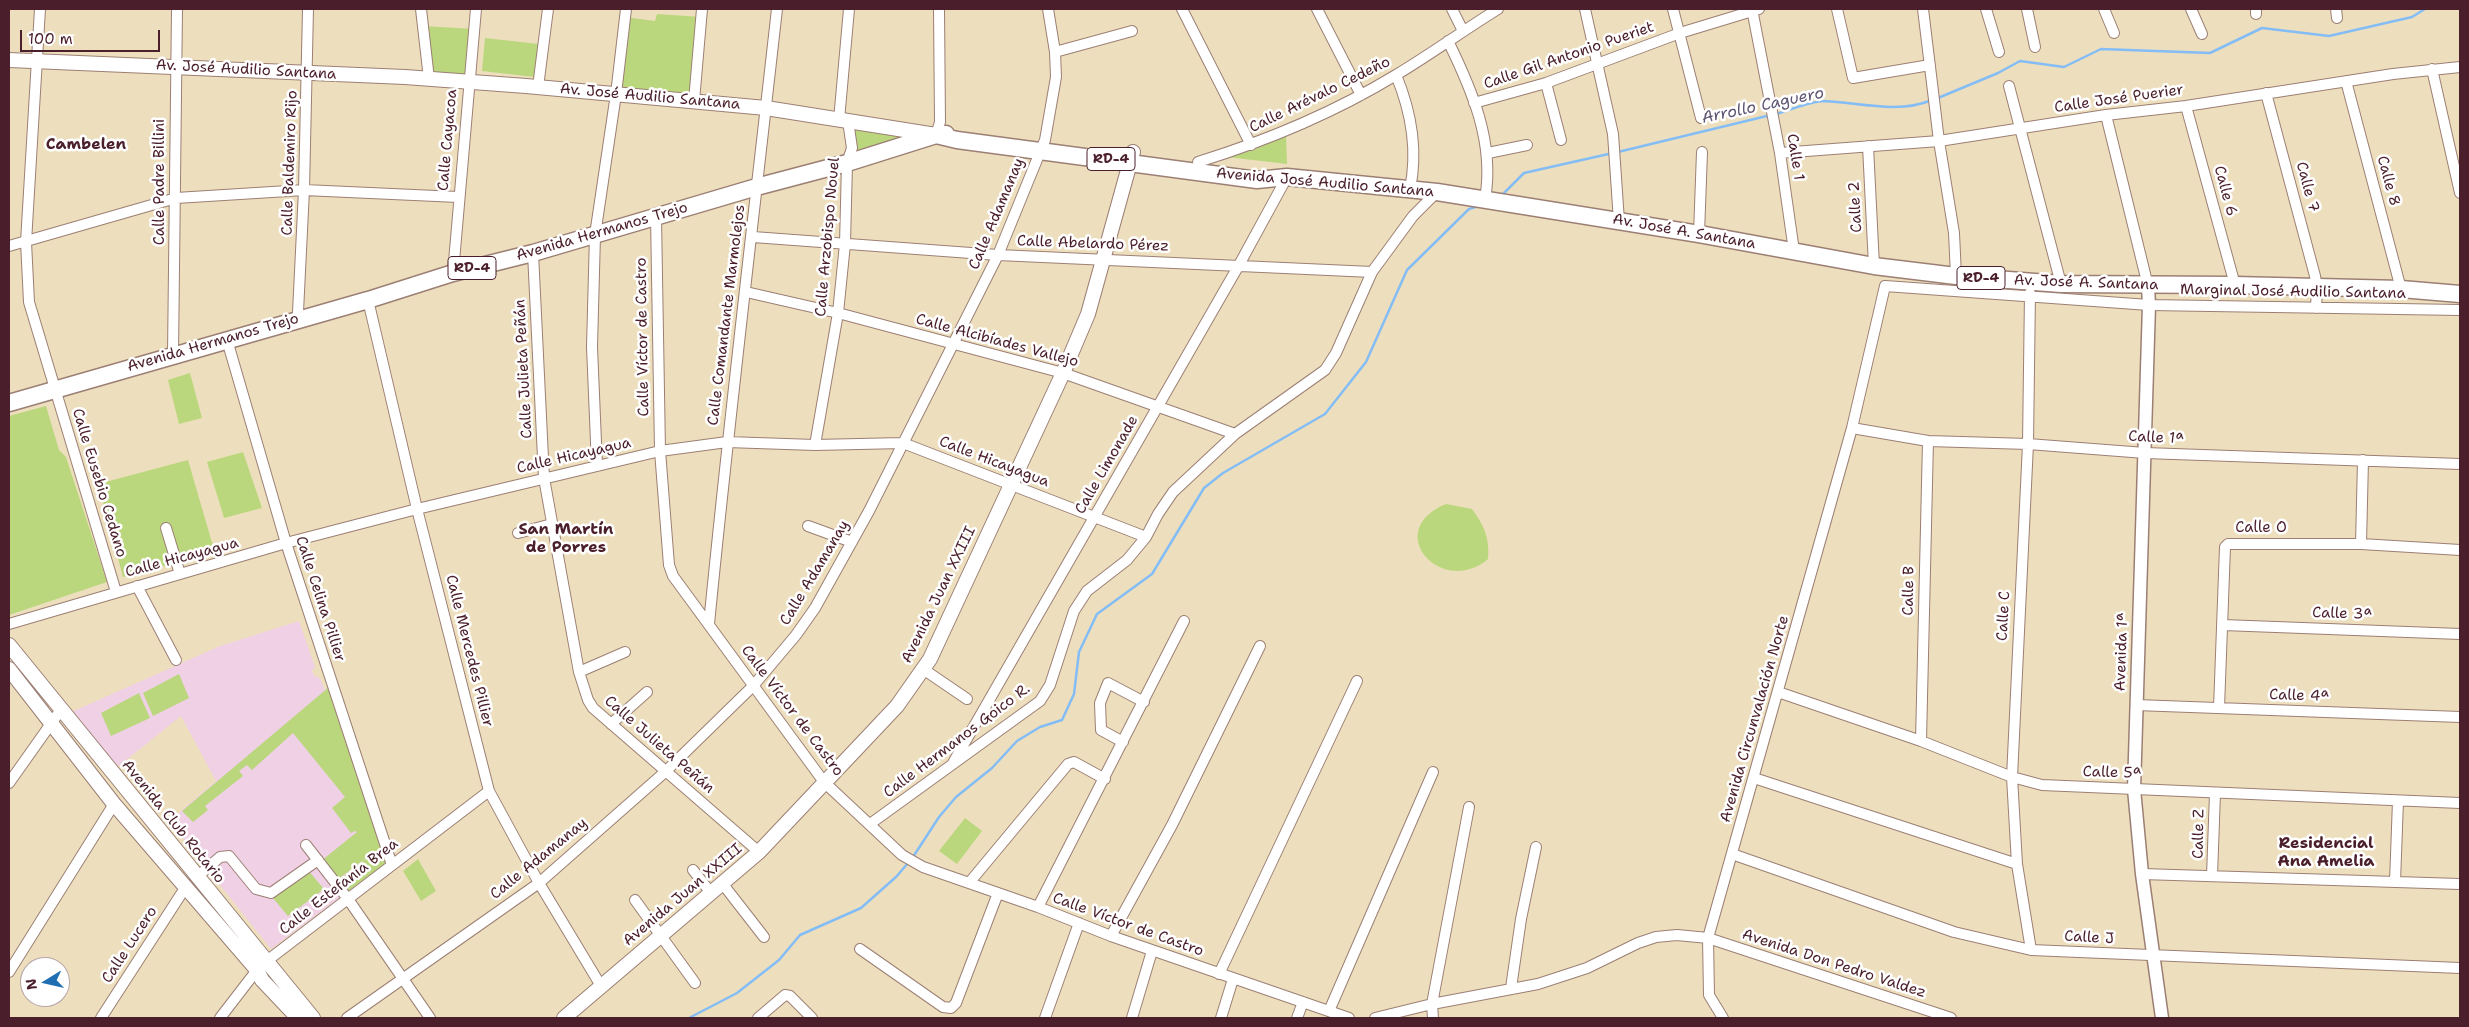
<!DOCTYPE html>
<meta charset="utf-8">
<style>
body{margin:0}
#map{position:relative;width:2469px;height:1027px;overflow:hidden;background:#eddfbd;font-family:"Shantell Sans",sans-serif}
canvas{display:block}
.frame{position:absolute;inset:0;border:10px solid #4a1f2b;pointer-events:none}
.north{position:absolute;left:20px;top:957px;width:50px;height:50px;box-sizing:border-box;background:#fff;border:1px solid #b7a5aa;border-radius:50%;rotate:261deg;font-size:14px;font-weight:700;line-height:20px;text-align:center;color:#4a1f2b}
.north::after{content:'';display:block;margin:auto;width:18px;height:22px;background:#1f6fb2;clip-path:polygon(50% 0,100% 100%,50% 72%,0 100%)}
.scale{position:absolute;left:20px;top:30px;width:140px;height:22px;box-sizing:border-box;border:2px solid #4a1f2b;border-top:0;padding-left:6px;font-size:15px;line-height:18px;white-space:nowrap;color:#4a1f2b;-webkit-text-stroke:4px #fff;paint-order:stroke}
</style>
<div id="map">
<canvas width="2469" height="1027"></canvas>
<div class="frame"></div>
<div class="north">N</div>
<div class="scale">100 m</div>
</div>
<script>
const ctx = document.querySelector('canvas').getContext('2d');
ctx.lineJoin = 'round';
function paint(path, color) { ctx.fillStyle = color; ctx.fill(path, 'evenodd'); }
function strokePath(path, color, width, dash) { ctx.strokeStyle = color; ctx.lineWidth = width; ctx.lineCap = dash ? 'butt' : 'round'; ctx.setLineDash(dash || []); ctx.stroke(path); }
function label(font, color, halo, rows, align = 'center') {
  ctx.font = font + ' "Shantell Sans",sans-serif'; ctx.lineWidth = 5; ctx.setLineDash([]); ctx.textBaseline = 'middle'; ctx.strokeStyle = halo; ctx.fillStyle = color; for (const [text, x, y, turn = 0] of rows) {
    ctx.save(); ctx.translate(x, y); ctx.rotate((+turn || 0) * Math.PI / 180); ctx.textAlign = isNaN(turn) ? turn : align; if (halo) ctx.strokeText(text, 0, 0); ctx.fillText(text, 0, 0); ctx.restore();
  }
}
paint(new Path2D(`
 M299,621L315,667L312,670L314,676L320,678L325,690L329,687L387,862L271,949L169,821L216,781L181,716L115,769L67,714L220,646Z`), '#f0d0e5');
paint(new Path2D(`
 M657,14L702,17L694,101L616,94L625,17L655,21Z
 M423,26L474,29L468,83L429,79Z
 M485,38L539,44L534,77L482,71Z
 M848,121L936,135L848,159Z
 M1286,134L1287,164L1227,157L1254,150Z
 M190,373L202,418L179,424L168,380Z
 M46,406L59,450L66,457L107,582L9,615V416Z
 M243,452L262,508L224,518L207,462Z
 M188,460L215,553L123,577L98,484Z
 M1446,504L1472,509C1484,525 1490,539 1488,559C1442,598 1381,531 1446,504Z
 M179,674L189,698L153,716L143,693Z
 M329,687L387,862L347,892L338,881L374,852L337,880L321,861L357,832L355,831L351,833L332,808L345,797L293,733L252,770L247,765L239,771L243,776L205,806L208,810L193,822L182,811Z
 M139,693L150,718L111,736L101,713Z
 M965,818L982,831L957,864L939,851Z
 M418,859L436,891L421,901L403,871Z
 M307,869L324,889L288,916L272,897Z`), '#bbd77d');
strokePath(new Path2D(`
 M1938,98L1998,73L2020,61L2064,67L2101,49L2210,53L2262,28L2329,36L2412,17L2425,9
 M1776,114C1791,110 1810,101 1825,101C1861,103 1898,114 1932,100
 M1618,152L1771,115
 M1502,195L1524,173L1613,153
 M913,857L939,817L956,797L992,768L1017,741L1040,727L1062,720L1074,694L1079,652L1097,614L1152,574L1204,488L1223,473L1325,414L1366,362L1407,270L1469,209L1479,206
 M689,1018L737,993L779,960L800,935L861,908L896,877L908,863`), '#84bdf5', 2.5);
const minor = new Path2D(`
 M40,9L26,242L29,302L116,592
 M421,9L429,79
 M1182,9L1251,145
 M1317,9L1361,95
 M1452,9L1463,31
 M1585,9L1613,134L1619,221
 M1673,9L1701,118
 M1752,9L1780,153L1794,251
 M1837,9L1853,78L1930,65
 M1923,9L1939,141L1954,233L1956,276
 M1986,9L1999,52
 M2027,9L2035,47
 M2104,9L2114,33
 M2191,9L2202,34
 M2256,9V14
 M2336,9L2337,18
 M1448,41C1472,90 1495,143 1485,199
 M1055,52L1132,31
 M2432,69L2460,193
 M1396,75C1411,111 1418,150 1410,189
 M2346,81L2401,289
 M1546,83L1561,140
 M2009,86L2061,284
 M538,87L548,9
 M2266,93L2315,276L2317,288L2316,308
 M694,101L702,9
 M1474,103L1546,83L1680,33L1759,9
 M2186,106L2235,285
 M2106,115L2148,286
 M839,120L849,9
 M936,135L940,122L939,9
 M1868,146L1874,266
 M1488,153L1527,145
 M1780,153L1939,141L2106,115L2186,106L2393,74L2460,67
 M1198,162C1266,141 1335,112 1396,75C1431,54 1464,30 1498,9
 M656,217L660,451L669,565L673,576L824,782L902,855L923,867L1038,907L1111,936L1349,1018
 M1699,234L1702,152
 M753,237L998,255L1372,272
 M9,246L176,198L304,190L458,197
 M533,253L544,478L579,672L588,700L593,708L759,852
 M453,273L476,9
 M746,292L838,313L1063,373L1235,434
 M2030,293L2028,444L2012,777L2017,864L2031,950
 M368,300L417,509L489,791L539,883L601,986
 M299,319L298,312L304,190L308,9
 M227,340L286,543L392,865
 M173,355L177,9
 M1852,428L1928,441L2028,444L2145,453L2460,464
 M815,445L838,313L845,244L847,163L852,148L848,121
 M597,466L592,347L595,235L616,94L626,9
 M808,526L852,542
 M166,528L180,574
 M518,533L552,524
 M2361,544L2363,460
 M137,586L176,660
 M9,624L286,543L417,509L660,451L727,442L815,445L903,443L1146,537
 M709,624C729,419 754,214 777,9
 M2223,625L2460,634
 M923,669L967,699
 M579,672L625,652
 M1778,692L1921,741L2012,777L2042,785L2460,803
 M2136,705L2460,717
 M2219,708L2225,547L2228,544H2361L2460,550
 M611,724L647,692
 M1921,741L1928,441
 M1123,742L1101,730L1100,703L1108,683L1144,702
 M953,763L1239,265L1287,177
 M1754,778L2017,864
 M9,783L60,711
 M870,824L1040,701L1050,685L1074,611L1087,591L1127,560L1146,537L1158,514L1173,492L1235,434L1325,370L1336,353L1372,272L1413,216L1437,192
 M306,845L348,899L430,1018
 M1732,854L1954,932L2031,950L2460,968
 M693,870L711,893
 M2142,874L2460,884
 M2212,876L2215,793
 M197,877L220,857L229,856L256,889L271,893L318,860
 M2395,882L2398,801
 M722,883L764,937
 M969,883L1068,764L1074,762L1105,779
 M635,900L695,983
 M1038,907L1184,621
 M1111,936L1172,825L1260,646
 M860,949L943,1007L951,1008L956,1003L998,893
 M9,972L114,804
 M1219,974L1357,681
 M1511,988L1521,919L1536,847
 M1329,1011L1433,772
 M101,1018L185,888
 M220,1018L257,970L268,960L489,791
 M347,1018L539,883L665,772L753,686L796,635L815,608L869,511L998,255L1045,140L1056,77L1055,52L1048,9
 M758,1018L785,995L790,996L812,1018
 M1045,1018L1079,923
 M1132,1018L1152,951
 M1221,1018L1233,979
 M1297,1018L1303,1002
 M1375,1018L1432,1004L1538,984L1587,968L1638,943L1656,937L1677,935L1708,938L1951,1018
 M1433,1018L1432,1004L1469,807
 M1723,1018L1709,995L1708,938L1852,428L1885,286L2149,305L2460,310`);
const tertiary = new Path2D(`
 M2148,286L2149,305L2134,789L2142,874L2162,1018`);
const secondary = new Path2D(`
 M9,60L405,77L526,86L766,108L936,135
 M9,645L313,1018
 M9,669L114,804L257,970L262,980L298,1018
 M564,1018L759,852L897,706L930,659L1063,373L1088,314L1133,152`);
const primary = new Path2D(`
 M936,135L957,140L1257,180L1287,177L1437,192L1699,234L1874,266L1956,276L2061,284L2235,285L2401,289L2460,294
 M9,403L368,300L453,273L533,253L760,186L847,163L936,135L946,134`);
strokePath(minor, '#9c7f74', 12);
strokePath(tertiary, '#9c7f74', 15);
strokePath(secondary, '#9c7f74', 16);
strokePath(primary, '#9c7f74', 19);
strokePath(minor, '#fff', 10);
strokePath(tertiary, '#fff', 12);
strokePath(secondary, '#fff', 14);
strokePath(primary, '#fff', 16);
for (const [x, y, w] of [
 [1111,159,48],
 [472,268,48],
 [1981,278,48]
]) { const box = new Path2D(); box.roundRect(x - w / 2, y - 11.5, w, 23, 4); ctx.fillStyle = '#fff'; ctx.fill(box); strokePath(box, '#4a1f2b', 1); }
label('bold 14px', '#4a1f2b', null, [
 ["RD-4",1111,159],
 ["RD-4",472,268],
 ["RD-4",1981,278]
]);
label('15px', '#4a1f2b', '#fff', [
 ["Calle Gil Antonio Pueriet",1569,56,-19],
 ["Av. José Audilio Santana",246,70,3],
 ["Calle Arévalo Cedeño",1320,95,-26],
 ["Av. José Audilio Santana",650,97,5],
 ["Calle José Puerier",2119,99,-8],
 ["Calle Cayacoa",448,140,-85],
 ["Calle 1",1795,157,81],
 ["Calle Baldemiro Rijo",290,163,-88],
 ["Calle 8",2388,181,75],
 ["Calle Padre Billini",160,182,-90],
 ["Avenida José Audilio Santana",1325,183,5],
 ["Calle 7",2307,187,75],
 ["Calle 6",2225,191,75],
 ["Calle 2",1856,207,-93],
 ["Calle Adamanay",997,214,-67],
 ["Avenida Hermanos Trejo",602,232,-16],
 ["Av. José A. Santana",1684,232,10],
 ["Calle Arzobispo Nouel",828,237,-85],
 ["Calle Abelardo Pérez",1093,244,2],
 ["Av. José A. Santana",2086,283,2],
 ["Marginal José Audilio Santana",2293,292,1],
 ["Calle Comandante Marmolejos",727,315,-83],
 ["Calle Víctor de Castro",643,337,-91],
 ["Calle Alcibíades Vallejo",997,341,15],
 ["Avenida Hermanos Trejo",213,343,-16],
 ["Calle Julieta Peñán",524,369,-93],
 ["Calle 1ª",2156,438,3],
 ["Calle Hicayagua",574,456,-13],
 ["Calle Hicayagua",994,462,21],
 ["Calle Limonade",1107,465,-60],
 ["Calle Eusebio Cedano",99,483,73],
 ["Calle O",2261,528],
 ["Calle Hicayagua",182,558,-15],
 ["Calle Adamanay",815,573,-59],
 ["Calle B",1909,591,-89],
 ["Avenida Juan XXIII",939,595,-64],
 ["Calle Celina Pillier",320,599,72],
 ["Calle 3ª",2342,614,2],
 ["Calle C",2004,616,-87],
 ["Calle Mercedes Pillier",469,651,76],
 ["Avenida 1ª",2122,652,-88],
 ["Calle 4ª",2299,696,2],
 ["Calle Víctor de Castro",792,711,53],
 ["Avenida Circunvalación Norte",1755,719,-74],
 ["Calle Hermanos Goico R.",957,741,-37],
 ["Calle Julieta Peñán",659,745,41],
 ["Calle 5ª",2112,773,2],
 ["Avenida Club Rotario",173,822,51],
 ["Calle Z",2199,834,-89],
 ["Calle Adamanay",539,859,-39],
 ["Calle Estefanía Brea",339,887,-38],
 ["Avenida Juan XXIII",683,895,-40],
 ["Calle Víctor de Castro",1128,925,20],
 ["Calle J",2089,938,3],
 ["Calle Lucero",130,945,-57],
 ["Avenida Don Pedro Valdez",1834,964,18]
]);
label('italic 16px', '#5e5672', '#fff', [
 ["Arrollo Caguero",1763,106,-12]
]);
label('bold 16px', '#4a1f2b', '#fff', [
 ["Cambelen",86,145],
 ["San Martín",566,530],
 ["de Porres",566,548],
 ["Residencial",2326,844],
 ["Ana Amelia",2326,862]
]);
</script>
